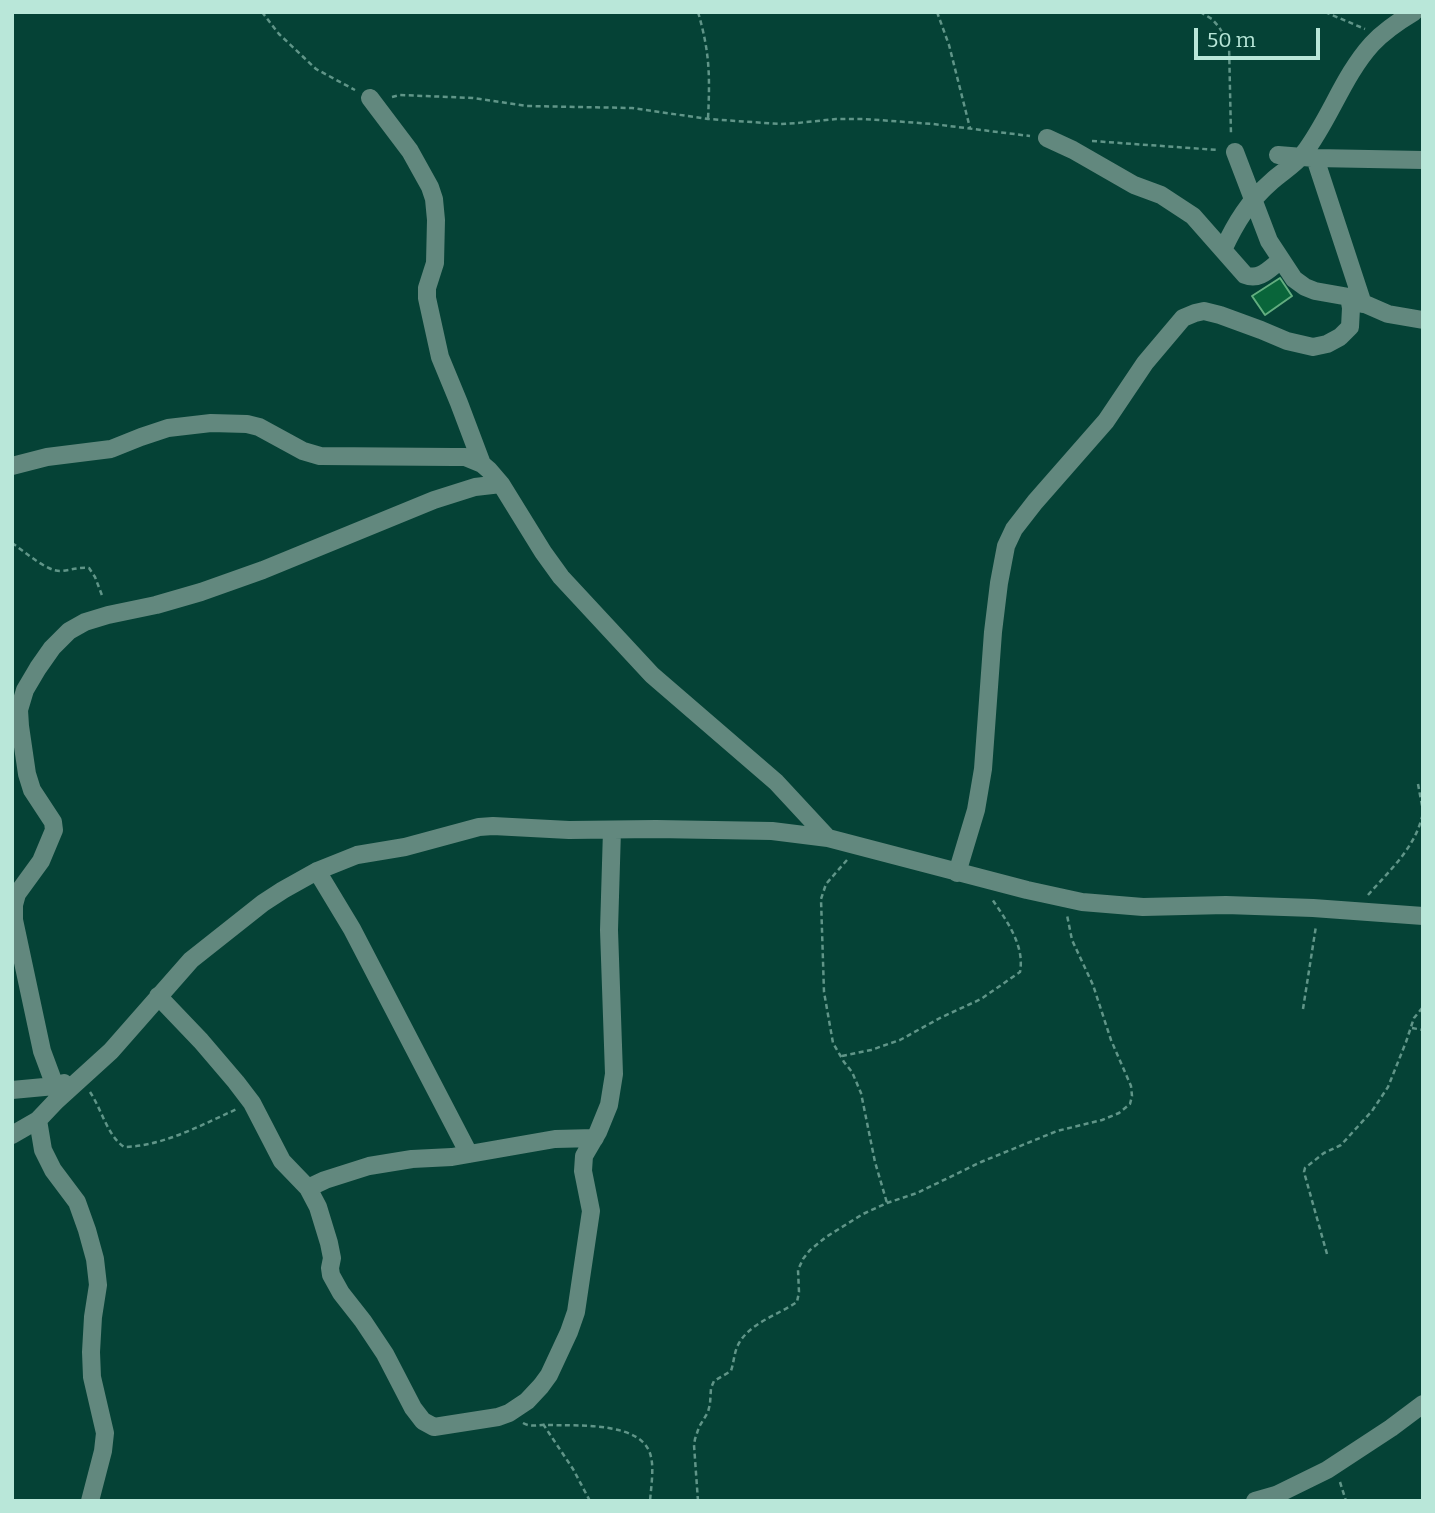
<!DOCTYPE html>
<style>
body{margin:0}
#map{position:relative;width:1435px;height:1513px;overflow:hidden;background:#054236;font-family:Bitter,serif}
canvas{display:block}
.frame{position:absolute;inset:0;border:14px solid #b9e7d9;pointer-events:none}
.scale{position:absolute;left:1194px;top:28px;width:126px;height:32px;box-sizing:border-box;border:4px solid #b9e7d9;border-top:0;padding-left:9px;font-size:21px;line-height:24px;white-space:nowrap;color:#b9e7d9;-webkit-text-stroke:5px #054236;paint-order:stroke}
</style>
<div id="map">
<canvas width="1435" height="1513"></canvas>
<div class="frame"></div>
<div class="scale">50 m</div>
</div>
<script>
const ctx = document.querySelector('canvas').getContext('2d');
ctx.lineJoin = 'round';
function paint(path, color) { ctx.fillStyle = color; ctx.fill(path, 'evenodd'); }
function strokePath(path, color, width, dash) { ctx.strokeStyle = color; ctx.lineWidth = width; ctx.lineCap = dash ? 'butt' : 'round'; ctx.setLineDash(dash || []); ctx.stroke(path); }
const building = new Path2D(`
 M1280,278L1292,296L1265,315L1252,296Z`);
paint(building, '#09653a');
strokePath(building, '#62ad7f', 2);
strokePath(new Path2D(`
 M262,12L279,34L316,69L355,90
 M698,12C710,53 710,77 708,119
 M937,12L949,45L970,128
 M1200,12L1212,19L1219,27L1229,44L1231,135
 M1325,12L1365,29
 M392,97L400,95L473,98L527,106L632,108L708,119L780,124L797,123L836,119H864L933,124L1030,136
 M1092,141L1218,150
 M12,543C24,551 47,572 61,571C71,570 79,567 89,568L95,577L103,598
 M1418,784L1423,811
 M847,860L826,884L821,899L824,992L833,1043L844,1062L852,1072L861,1093L875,1162L887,1203
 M1368,895C1390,870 1416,847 1423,813
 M1303,1009L1316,926
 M1412,1028L1423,1030
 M842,1056L871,1050L900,1040L940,1018L981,999L1020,972C1025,945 1006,920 992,899
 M90,1092C102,1110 107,1135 124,1147C164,1146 201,1125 237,1109
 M1327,1254L1304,1172L1305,1168L1324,1153L1341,1145L1372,1111L1388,1087L1406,1042L1414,1018L1423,1007
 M523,1423C532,1428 539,1424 549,1425C577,1426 644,1421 651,1457C654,1469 651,1488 650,1501
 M543,1424L573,1469L590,1501
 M1340,1482L1346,1501
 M698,1501L694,1445L695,1439L699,1427L708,1412L710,1404L711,1388L714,1381L731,1371C734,1362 734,1353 738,1345C749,1323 778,1315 797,1302L799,1292L798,1270L803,1259L810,1250L826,1237L863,1214L887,1203L917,1193L981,1162L1057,1131L1102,1120L1119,1113L1130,1104L1132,1096L1131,1086L1111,1040L1093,985L1072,940L1067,915`), '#609588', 2.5, [5, 3.5]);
strokePath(new Path2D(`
 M370,98L410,151L430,187L434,199L436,220L435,263L427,288V298L440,357L459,403L482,464
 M1047,138L1073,150L1134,185L1161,195L1193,216L1245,275C1260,281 1269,269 1281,260
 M1235,152L1269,241L1294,279L1305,287L1315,291L1349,297L1388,314L1423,320
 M1278,155L1315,158L1423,160
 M1315,158L1363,304
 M1223,250C1236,222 1249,201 1272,181C1282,172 1296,164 1304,153C1330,119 1343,76 1372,44C1384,31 1399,21 1414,12
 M12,466L47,457L111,449L141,437L168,428L211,423L247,424L259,427L303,451L320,456L454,457H465L482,464L489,470L501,484L543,552L561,577L652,675L776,782L828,838
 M317,871L352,929L469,1154
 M957,873L976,810L983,769L993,632L999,583L1006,546L1014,529L1035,502L1106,421L1145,363L1183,318L1195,313L1204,311L1220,315L1261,330L1287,341L1313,347L1327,344L1340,337L1350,327L1351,308L1349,297
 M158,996L201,1041L236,1082L252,1103L282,1161L308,1188L318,1207L329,1243L332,1258L330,1268L331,1275L341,1293L363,1321L385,1354L413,1408L423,1421L434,1427L498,1417L509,1413L527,1401L541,1386L549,1375L569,1332L576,1312L591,1211L583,1171L584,1156L598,1132L609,1105L614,1074L609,930L612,830
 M55,1086L42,1051L14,920V905L17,894L41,861L54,830L53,822L32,790L27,774L20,726L19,710L25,690L38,668L52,648L69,631L85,622L108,615L156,605L201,592L263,570L434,500L475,487L501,484
 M12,1090L55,1086L64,1083
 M38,1120L43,1150L53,1170L77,1202L87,1230L95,1259L98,1285L93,1317L91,1352L92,1377L105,1433L103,1451L90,1501
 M12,1135L38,1120L56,1101L111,1051L191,960L263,903L283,890L317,871L357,855L405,847L479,827L493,826L569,830L656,829L772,831L828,838L1027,890L1082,902L1143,907L1226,905L1313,908L1423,916
 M308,1188L325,1180L369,1166L412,1159L452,1157L555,1139L595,1138
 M1255,1501L1276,1495L1327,1470L1391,1428L1423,1404`), '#62887e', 18);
</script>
